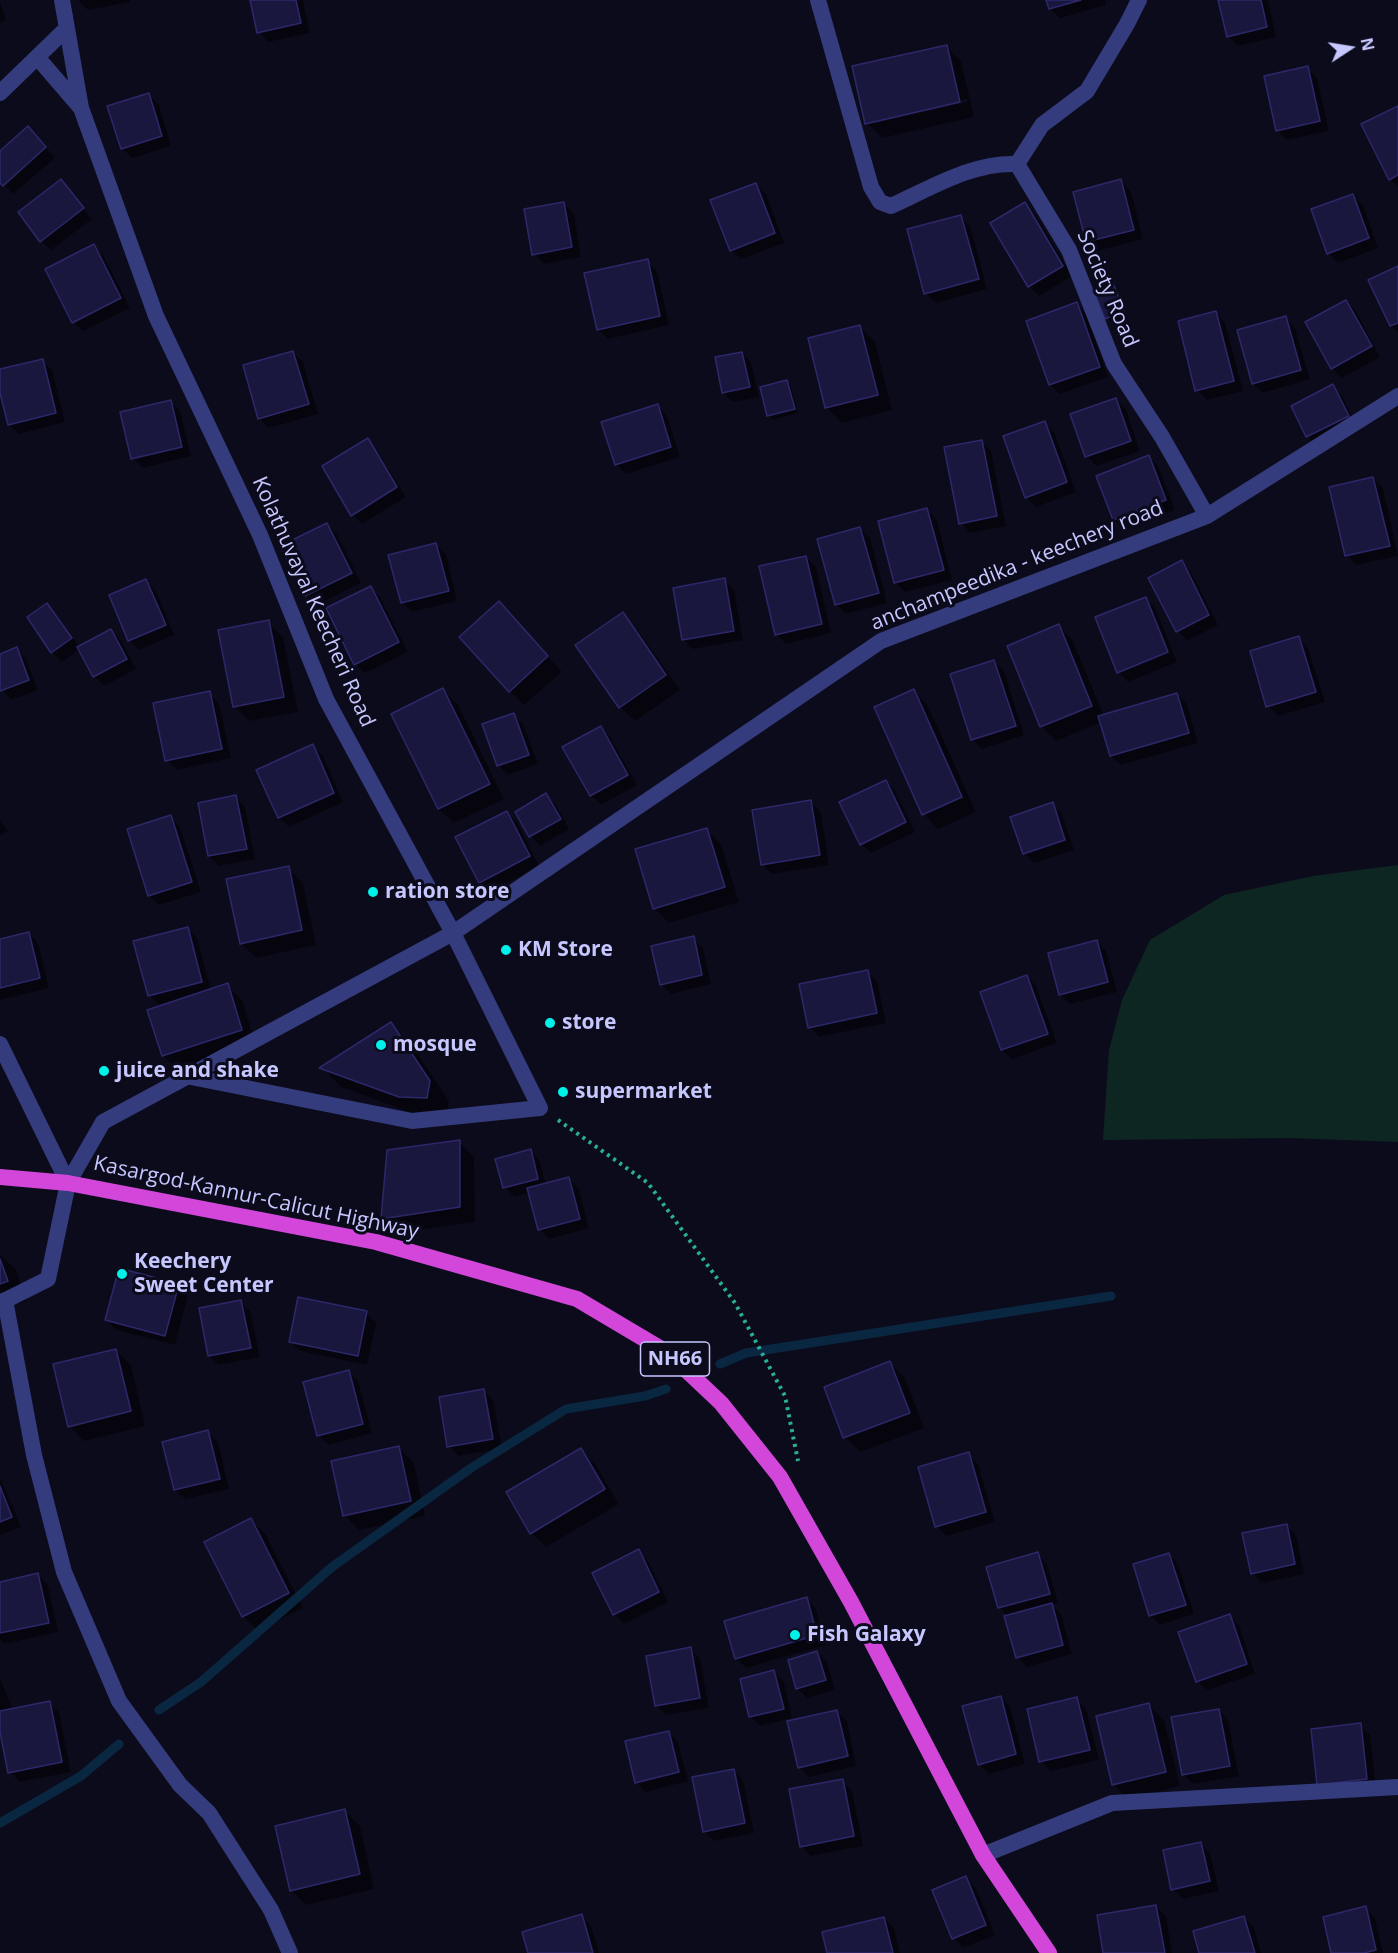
<!DOCTYPE html>
<style>
body{margin:0}
#map{position:relative;width:1398px;height:1953px;overflow:hidden;background:#0c0b1c;font-family:"Open Sans",sans-serif}
canvas{display:block}
.north{position:absolute;left:1320px;top:18px;width:60px;height:60px;-webkit-text-stroke:4px #0c0b1c;paint-order:stroke;rotate:78deg;font-size:16px;font-weight:700;line-height:24px;text-align:center;color:#c6c7ff}
.north::after{content:'';display:block;margin:auto;width:21px;height:27px;background:#c6c7ff;clip-path:polygon(50% 0,100% 100%,50% 72%,0 100%)}
</style>
<div id="map">
<canvas width="1398" height="1953"></canvas>
<div class="north">N</div>
</div>
<script>
const ctx = document.querySelector('canvas').getContext('2d');
ctx.lineJoin = 'round';
function paint(path, color) { ctx.fillStyle = color; ctx.fill(path, 'evenodd'); }
function strokePath(path, color, width, dash) { ctx.strokeStyle = color; ctx.lineWidth = width; ctx.lineCap = dash ? 'butt' : 'round'; ctx.setLineDash(dash || []); ctx.stroke(path); }
function label(font, color, halo, rows, align = 'center') {
  ctx.font = font + ' "Open Sans",sans-serif'; ctx.lineWidth = 6; ctx.setLineDash([]); ctx.textBaseline = 'middle'; ctx.strokeStyle = halo; ctx.fillStyle = color; for (const [text, x, y, turn = 0] of rows) {
    ctx.save(); ctx.translate(x, y); ctx.rotate((+turn || 0) * Math.PI / 180); ctx.textAlign = isNaN(turn) ? turn : align; if (halo) ctx.strokeText(text, 0, 0); ctx.fillText(text, 0, 0); ctx.restore();
  }
}
paint(new Path2D(`
 M1398,865V1142L1290,1138L1103,1140L1109,1050L1122,1000L1150,940L1224,895L1313,876Z`), '#0e2622');
paint(new Path2D(`
 M78,0H130V2L88,10Z
 M252,0H303L310,33L268,42L259,32Z
 M1048,0H1105L1106,5L1060,18L1050,8Z
 M1219,0H1268L1276,37L1238,46L1228,36Z
 M0,1L6,21L0,23Z
 M946,46L961,61L974,117L882,138L867,123ZM967,99V102L875,123V120Z
 M1307,68L1317,78L1329,131L1287,140L1277,130Z
 M149,95L159,105L171,146L132,158L122,148Z
 M1398,108V186L1390,179Z
 M38,138L55,158L13,194L0,180V153Z
 M61,181L92,219L51,250L41,241Z
 M1121,181L1131,191L1143,239L1097,251L1087,241Z
 M756,184L766,194L784,243L741,259L731,250Z
 M1353,196L1363,205L1378,248L1338,263L1328,253Z
 M564,204L574,214L581,257L544,264L534,254Z
 M1025,204L1035,214L1072,276L1039,296L1029,286Z
 M960,216L970,226L987,289L936,303L926,294L909,230Z
 M93,246L103,255L130,308L83,331L73,322Z
 M647,261L657,271L669,325L608,339L598,329Z
 M1398,268V332L1391,326L1370,281Z
 M1113,285L1117,289L1127,316L1111,322L1107,318Z
 M1346,302L1356,311L1380,357L1342,378L1332,368Z
 M1077,304L1086,314L1108,377L1060,394L1050,384Z
 M1216,313L1225,323L1243,391L1207,400L1197,390Z
 M1286,318L1295,328L1310,379L1263,393L1253,383Z
 M860,327L875,342L892,410L842,423L827,408L810,339Z
 M293,352L303,362L318,414L269,428L259,418Z
 M742,353L751,363L759,397L733,402L723,392Z
 M42,361L52,370L65,422L19,434L9,424L0,387V371Z
 M787,382L791,386L798,413L773,420L769,416L761,388Z
 M1333,386L1342,396L1357,426L1317,446L1307,436Z
 M1116,400L1126,409L1140,451L1096,466L1087,456Z
 M170,401L180,411L191,456L143,468L133,458Z
 M657,405L667,415L680,457L626,474L616,465L603,423Z
 M1044,423L1054,432L1076,492L1036,507L1026,497Z
 M367,440L377,450L406,497L362,524L353,515Z
 M981,441L991,451L1006,526L970,533L961,523Z
 M1149,456L1158,466L1175,510L1124,529L1114,519Z
 M1373,478L1383,488L1398,556L1356,565L1347,555Z
 M927,510L937,520L952,580L905,592L896,583L880,522Z
 M327,524L337,534L361,583L316,605L306,595Z
 M860,528L870,538L887,603L846,614L836,604Z
 M436,545L446,554L457,601L412,612L402,602Z
 M806,557L816,567L831,633L786,644L776,634Z
 M1182,562L1191,572L1218,625L1187,641L1178,631L1150,578Z
 M724,580L734,590L743,640L693,649L683,639Z
 M146,581L156,591L174,635L139,650L129,640Z
 M370,587L380,597L408,652L365,673L356,664Z
 M1146,598L1155,608L1177,662L1128,682L1118,672Z
 M47,605L57,615L79,647L111,630L121,640L136,669L104,686L94,676L80,649L62,662L52,652Z
 M623,614L637,629L680,690L635,721L620,707Z
 M513,618L562,672L524,705L510,691Z
 M268,622L283,637L298,712L249,721L235,706Z
 M1059,626L1073,641L1104,716L1177,694L1187,704L1198,743L1121,765L1111,756L1102,722L1056,741L1041,726Z
 M1299,638L1308,648L1325,702L1278,716L1268,706Z
 M16,649L26,659L38,690L11,700L0,686V655Z
 M994,661L1004,671L1024,735L982,749L972,739Z
 M443,690L458,705L504,799L454,823L439,809L393,714Z
 M914,691L928,706L976,812L938,829L924,814L876,708Z
 M209,693L219,703L231,758L177,770L167,760Z
 M514,715L523,724L538,764L508,775L498,765Z
 M601,728L610,737L637,785L601,805L591,795Z
 M313,746L323,756L343,802L289,827L279,817Z
 M885,781L895,791L915,832L871,853L861,844Z
 M546,795L556,805L569,829L540,846L531,836Z
 M236,797L245,807L255,859L219,866L209,856Z
 M811,802L821,812L829,865L772,874L762,864Z
 M1052,804L1062,814L1074,850L1034,863L1024,853Z
 M507,813L517,822L539,866L490,892L480,882Z
 M170,817L180,827L201,892L159,905L150,896L129,830Z
 M0,820L8,831L0,836Z
 M706,830L721,844L739,902L669,923L654,908Z
 M288,868L303,883L316,945L256,958L241,943Z
 M187,928L197,938L211,990L227,985L242,1000L256,1045L178,1070L163,1055L161,1007L149,995Z
 M29,934L38,943L49,988L0,1000V941Z
 M693,938L703,948L711,984L671,994L661,984Z
 M1096,942L1106,951L1117,992L1070,1004L1060,995Z
 M867,971L877,981L886,1023L819,1037L810,1027Z
 M1027,976L1036,986L1057,1043L1012,1059L1002,1050L982,992Z
 M390,1024L410,1043L449,1101L447,1117L420,1116L341,1087L322,1068Z
 M459,1142L474,1157L475,1222L397,1233L382,1218Z
 M531,1151L540,1161L546,1185L569,1179L579,1189L589,1228L549,1239L540,1229L530,1193L514,1197L505,1187Z
 M0,1254L16,1270L26,1301L0,1310Z
 M178,1286L188,1295L175,1345L116,1330L106,1320Z
 M240,1301L250,1311L260,1357L219,1365L209,1356Z
 M366,1313L376,1323L367,1365L300,1351L291,1342Z
 M116,1350L131,1365L145,1426L84,1441L69,1426Z
 M890,1363L905,1378L924,1428L860,1452L845,1437Z
 M348,1371L358,1381L372,1433L329,1445L319,1436L305,1384Z
 M483,1390L493,1400L502,1448L459,1456L449,1446Z
 M208,1432L218,1442L229,1489L185,1499L175,1490Z
 M399,1448L414,1463L425,1516L359,1530L344,1515Z
 M580,1450L595,1464L619,1504L546,1547L531,1533Z
 M968,1454L978,1464L995,1522L946,1536L936,1526Z
 M0,1477L21,1527L0,1535Z
 M251,1520L266,1535L303,1608L258,1631L243,1616Z
 M1286,1525L1296,1535L1304,1574L1262,1583L1252,1573Z
 M639,1551L648,1561L668,1602L624,1624L614,1614Z
 M1037,1554L1047,1564L1058,1603L1052,1605L1061,1614L1072,1654L1027,1667L1018,1657L1008,1616L999,1607Z
 M1169,1554L1178,1564L1194,1614L1160,1625L1150,1615Z
 M38,1575L48,1585L58,1632L4,1644L0,1640V1583Z
 M807,1599L816,1609L826,1645L746,1668L736,1658Z
 M1229,1616L1239,1625L1255,1674L1207,1690L1197,1681Z
 M690,1649L700,1659L709,1708L666,1715L656,1706Z
 M817,1652L827,1662L835,1690L807,1698L798,1689L789,1661Z
 M774,1672L784,1682L792,1718L760,1726L751,1717Z
 M0,1678L12,1707L5,1711L49,1703L59,1712L71,1772L20,1782L10,1772L0,1724Z
 M1001,1698L1010,1707L1025,1764L989,1774L979,1764Z
 M1077,1699L1086,1709L1099,1760L1051,1771L1041,1762L1029,1711Z
 M1149,1705L1164,1720L1180,1786L1128,1799L1113,1784Z
 M1219,1710L1228,1720L1239,1776L1193,1784L1184,1775L1173,1719Z
 M837,1712L847,1721L856,1766L809,1777L799,1767Z
 M1360,1725L1370,1735L1376,1788L1328,1794Z
 M669,1732L678,1742L688,1781L646,1792L636,1782Z
 M734,1771L743,1780L754,1833L714,1841L704,1831Z
 M842,1781L852,1791L863,1846L811,1856L801,1846Z
 M345,1811L360,1826L374,1889L306,1905L291,1890Z
 M1200,1843L1210,1853L1219,1891L1183,1899L1173,1889Z
 M966,1878L976,1888L995,1935L963,1948L954,1938L934,1891Z
 M1156,1906L1166,1916L1172,1953H1105Z
 M1366,1908L1375,1918L1383,1953H1332Z
 M581,1916L591,1926L599,1953H529Z
 M884,1918L894,1928L900,1953H828Z
 M1244,1918L1254,1928L1261,1953H1200Z`), '#0007');
strokePath(new Path2D(`
 M720,1364L746,1353L1111,1296
 M159,1710L201,1682L332,1567L471,1468L566,1409L645,1396L666,1389
 M0,1823L81,1776L119,1744`), '#0a2741', 9);
const building = new Path2D(`
 M250,0H296L301,23L257,33Z
 M1046,0H1081L1049,9Z
 M1218,0H1261L1267,27L1227,37Z
 M947,45L960,102L865,124L852,66Z
 M1308,66L1320,121L1276,131L1264,76Z
 M149,93L162,136L121,149L107,106Z
 M1398,106V175L1389,180L1361,124Z
 M28,126L46,147L3,186L0,183V151Z
 M61,179L84,208L40,242L18,212Z
 M1121,179L1134,230L1086,242L1073,192Z
 M756,183L775,233L730,251L710,200Z
 M1353,194L1369,238L1327,254L1311,209Z
 M564,202L572,247L532,255L524,209Z
 M1025,202L1063,266L1028,287L990,223Z
 M961,215L979,279L924,294L907,229Z
 M94,244L121,298L72,323L45,269Z
 M648,259L660,316L597,330L584,273Z
 M1398,266V323L1390,326L1368,280Z
 M1113,283L1124,311L1105,319L1094,291Z
 M1346,300L1372,346L1331,369L1305,322Z
 M1077,302L1100,367L1049,385L1026,321Z
 M1216,311L1234,381L1195,391L1178,321Z
 M1286,316L1301,370L1252,384L1237,330Z
 M860,325L878,395L825,408L808,338Z
 M293,351L309,404L258,419L243,365Z
 M742,352L750,387L722,393L715,357Z
 M43,359L56,413L8,425L0,393V369Z
 M787,380L795,409L767,416L760,387Z
 M1333,384L1349,416L1306,437L1291,406Z
 M1116,398L1131,441L1085,457L1070,414Z
 M171,400L182,447L131,459L120,412Z
 M658,404L671,447L615,465L601,422Z
 M1045,421L1067,482L1025,498L1003,436Z
 M368,438L397,487L351,516L322,466Z
 M982,440L997,516L959,524L944,447Z
 M1149,455L1166,500L1113,520L1096,476Z
 M1373,477L1390,546L1345,556L1329,487Z
 M927,508L944,570L894,583L878,521Z
 M327,523L352,573L305,596L280,546Z
 M860,527L879,593L835,605L817,539Z
 M436,543L449,591L401,603L388,555Z
 M806,556L822,624L775,635L759,566Z
 M1182,560L1209,615L1176,632L1148,578Z
 M725,578L734,631L682,640L673,588Z
 M146,579L166,625L128,641L109,595Z
 M371,586L399,642L354,665L326,608Z
 M1146,597L1168,652L1117,673L1095,617Z
 M499,601L548,656L509,692L459,637Z
 M47,603L72,638L51,653L27,617Z
 M623,612L666,675L619,708L575,645Z
 M269,620L284,697L233,707L218,630Z
 M1059,624L1092,706L1040,727L1007,646Z
 M111,629L127,659L93,677L77,647Z
 M1299,636L1316,692L1266,707L1250,651Z
 M17,647L29,680L0,691V654Z
 M994,660L1016,726L971,740L950,674Z
 M443,688L490,784L438,809L391,714Z
 M914,689L962,797L922,815L874,707Z
 M210,691L222,749L165,761L153,703Z
 M1177,693L1189,733L1110,756L1098,716Z
 M514,713L529,755L497,766L482,724Z
 M601,726L628,775L590,796L562,747Z
 M313,744L334,793L278,818L256,770Z
 M886,780L906,822L860,845L839,802Z
 M546,793L561,819L529,837L515,812Z
 M236,795L247,849L208,856L198,803Z
 M811,800L820,855L761,865L752,810Z
 M1053,802L1065,840L1023,854L1010,817Z
 M507,811L530,856L479,883L455,837Z
 M171,815L192,882L148,896L127,829Z
 M707,828L725,887L653,909L635,849Z
 M289,866L302,930L240,944L226,879Z
 M188,927L202,982L148,996L133,941Z
 M29,932L40,978L0,988V939Z
 M694,936L702,975L660,985L651,946Z
 M1097,940L1108,982L1059,995L1048,953Z
 M868,970L877,1013L808,1028L799,984Z
 M1027,975L1048,1034L1001,1050L980,992Z
 M228,983L242,1030L162,1056L147,1010Z
 M391,1022L430,1081L427,1098L399,1097L319,1068Z
 M460,1140V1207L381,1219L387,1150Z
 M531,1149L538,1179L503,1188L495,1159Z
 M569,1177L580,1219L538,1230L527,1188Z
 M0,1259L8,1281L0,1284Z
 M119,1268L179,1284L165,1336L105,1320Z
 M298,1297L367,1311L358,1356L289,1342Z
 M241,1300L251,1348L208,1356L199,1308Z
 M116,1349L131,1411L68,1427L53,1364Z
 M890,1361L910,1413L843,1438L824,1387Z
 M349,1370L363,1424L317,1436L303,1382Z
 M484,1389L493,1439L447,1447L439,1397Z
 M208,1430L220,1479L174,1490L162,1442Z
 M399,1446L411,1501L343,1516L331,1461Z
 M581,1448L605,1489L530,1534L506,1492Z
 M969,1452L986,1512L935,1527L918,1467Z
 M0,1486L12,1517L0,1522Z
 M251,1518L289,1593L242,1617L204,1542Z
 M1287,1524L1295,1564L1251,1574L1242,1533Z
 M639,1549L659,1592L613,1615L592,1573Z
 M1038,1552L1050,1594L998,1608L986,1567Z
 M1169,1553L1186,1605L1149,1616L1133,1564Z
 M38,1573L49,1623L0,1633V1582Z
 M807,1597L817,1635L735,1659L724,1621Z
 M1052,1603L1063,1645L1016,1658L1004,1616Z
 M1230,1614L1247,1664L1196,1682L1178,1632Z
 M691,1647L700,1698L655,1706L646,1656Z
 M817,1651L826,1680L796,1689L788,1660Z
 M774,1670L784,1709L749,1717L740,1679Z
 M1001,1696L1016,1754L978,1765L962,1706Z
 M1077,1697L1090,1750L1039,1762L1027,1709Z
 M50,1701L62,1762L8,1773L0,1732V1711Z
 M1149,1703L1166,1772L1112,1785L1096,1716Z
 M1219,1709L1230,1766L1182,1775L1171,1717Z
 M837,1710L848,1756L798,1768L787,1721Z
 M1361,1723L1367,1779L1317,1785L1311,1729Z
 M669,1731L679,1772L635,1783L625,1741Z
 M734,1769L745,1823L703,1832L692,1777Z
 M843,1779L854,1836L800,1847L789,1789Z
 M345,1809L360,1874L290,1891L275,1826Z
 M1201,1842L1210,1881L1171,1890L1163,1850Z
 M966,1876L986,1925L952,1939L932,1890Z
 M1156,1905L1165,1953H1103L1097,1915Z
 M1366,1906L1376,1950L1364,1953H1331L1323,1917Z
 M582,1914L593,1953H528L522,1932Z
 M1244,1916L1255,1953H1199L1193,1931Z
 M884,1917L893,1953H827L822,1932Z`);
paint(building, '#19173e');
strokePath(building, '#2c286a', 1.5);
strokePath(new Path2D(`
 M558,1120L648,1183L735,1303L785,1396L798,1461`), '#2aaf95', 4, [3, 4.5]);
strokePath(new Path2D(`
 M62,0L81,108L156,316L260,535L326,699L453,933L540,1108L412,1121L186,1076
 M818,0L871,187L880,202L891,206C931,188 972,162 1017,164
 M1139,0L1127,24L1087,91L1042,125L1017,164L1069,250L1114,364L1162,437L1207,516
 M37,57L80,107
 M0,93L67,28
 M0,1044L68,1183
 M5,1300L34,1455L64,1572L119,1701L180,1785L209,1813L271,1910L290,1953
 M0,1303L48,1279L68,1183L103,1122L453,933L881,641L1207,516L1398,396
 M983,1855L1112,1803L1398,1787`), '#353c7d', 16);
strokePath(new Path2D(`
 M0,1177L68,1183L376,1242L577,1299L668,1353L721,1403L780,1477L851,1602L983,1855L1049,1953`), '#d247da', 16);
for (const [x, y, r, color] of [
 [373,892,6,"#00f1e9"],
 [506,950,6,"#00f1e9"],
 [550,1023,6,"#00f1e9"],
 [381,1045,6,"#00f1e9"],
 [104,1071,6,"#00f1e9"],
 [563,1092,6,"#00f1e9"],
 [122,1274,6,"#00f1e9"],
 [795,1635,6,"#00f1e9"]
]) { const dot = new Path2D(); dot.arc(x, y, r, 0, 2 * Math.PI); ctx.fillStyle = color; ctx.fill(dot); strokePath(dot, '#0c0b1c', 2); }
for (const [x, y, w] of [
 [675,1359,69]
]) { const box = new Path2D(); box.roundRect(x - w / 2, y - 17, w, 34, 4.5); ctx.fillStyle = '#0c0b1c'; ctx.fill(box); strokePath(box, '#c6c7ff', 1.5); }
label('bold 20px', '#c6c7ff', null, [
 ["NH66",675,1359]
]);
label('21px', '#c6c7ff', '#0c0b1c', [
 ["Society Road",1107,289,67],
 ["anchampeedika - keechery road",1017,566,-22],
 ["Kolathuvayal Keecheri Road",313,602,66],
 ["Kasargod-Kannur-Calicut Highway",256,1198,12]
]);
label('bold 21px', '#c6c7ff', '#0c0b1c', [
 ["ration store",385,892],
 ["KM Store",518,950],
 ["store",562,1023],
 ["mosque",393,1045],
 ["juice and shake",116,1071],
 ["supermarket",575,1092],
 ["Keechery",134,1262],
 ["Sweet Center",134,1286],
 ["Fish Galaxy",807,1635]
], 'left');
</script>
